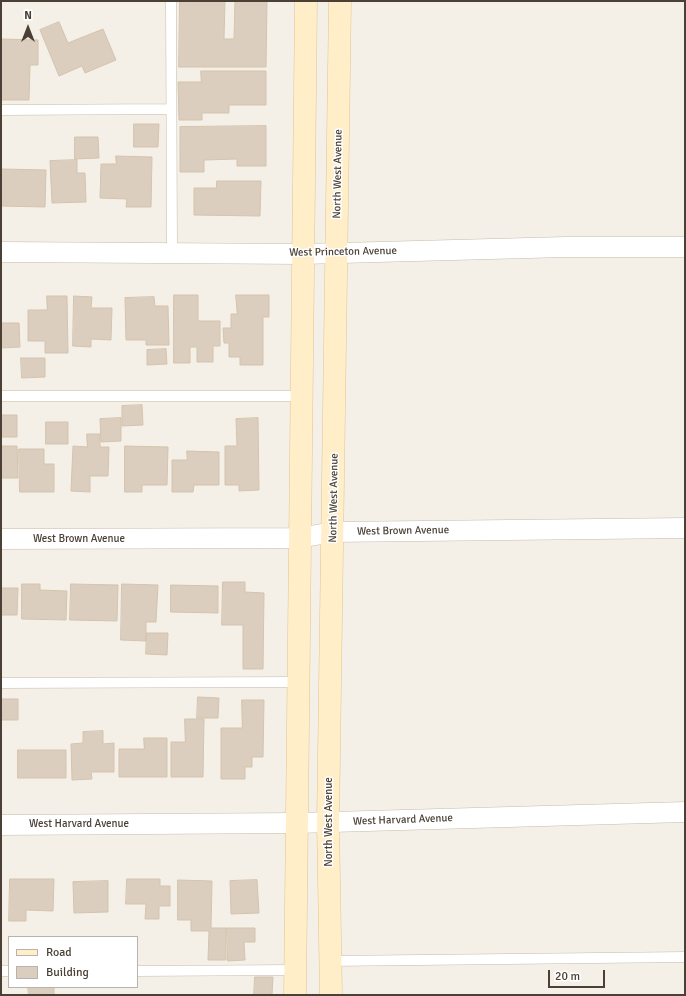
<!DOCTYPE html>
<style>
body{margin:0}
#map{position:relative;width:686px;height:996px;overflow:hidden;background:#f5f0e7;font-family:Signika,sans-serif}
canvas{display:block}
.frame{position:absolute;inset:0;border:2px solid #4a4035;pointer-events:none}
.legend{position:absolute;left:8px;top:936px;width:130px;height:52px;box-sizing:border-box;background:#fff;border:1px solid #b7b3ae;margin:0;padding:5px 7px;list-style:none;font-size:12px;color:#4a4035}
.legend li{display:flex;align-items:center;gap:8px;height:20px}
.legend b{width:20px;border:1px solid #b7b3ae}
.north{position:absolute;left:8px;top:8px;width:40px;height:40px;-webkit-text-stroke:3px #fff;paint-order:stroke;rotate:0deg;font-size:11px;font-weight:700;line-height:16px;text-align:center;color:#4a4035}
.north::after{content:'';display:block;margin:auto;width:14px;height:18px;background:#4a4035;clip-path:polygon(50% 0,100% 100%,50% 72%,0 100%)}
.scale{position:absolute;left:548px;top:970px;width:57px;height:18px;box-sizing:border-box;border:2px solid #4a4035;border-top:0;padding-left:5px;font-size:12px;line-height:14px;white-space:nowrap;color:#4a4035;-webkit-text-stroke:3px #fff;paint-order:stroke}
</style>
<div id="map">
<canvas width="686" height="996"></canvas>
<div class="frame"></div>
<ul class="legend">
<li><b style="height:5px;background:#ffeec8"></b>Road</li>
<li><b style="height:11px;background:#dccebe"></b>Building</li>
</ul>
<div class="north">N</div>
<div class="scale">20 m</div>
</div>
<script>
const ctx = document.querySelector('canvas').getContext('2d');
ctx.lineJoin = 'round';
function paint(path, color) { ctx.fillStyle = color; ctx.fill(path, 'evenodd'); }
function strokePath(path, color, width, dash) { ctx.strokeStyle = color; ctx.lineWidth = width; ctx.lineCap = dash ? 'butt' : 'round'; ctx.setLineDash(dash || []); ctx.stroke(path); }
function label(font, color, halo, rows, align = 'center') {
  ctx.font = font + ' Signika,sans-serif'; ctx.lineWidth = 3; ctx.setLineDash([]); ctx.textBaseline = 'middle'; ctx.strokeStyle = halo; ctx.fillStyle = color; for (const [text, x, y, turn = 0] of rows) {
    ctx.save(); ctx.translate(x, y); ctx.rotate((+turn || 0) * Math.PI / 180); ctx.textAlign = isNaN(turn) ? turn : align; if (halo) ctx.strokeText(text, 0, 0); ctx.fillText(text, 0, 0); ctx.restore();
  }
}
const building = new Path2D(`
 M180,1H225L224,39H234L235,1H267L266,67H179Z
 M59,22L68,43L103,29L116,60L85,73L82,66L59,76L40,30Z
 M1,39L38,40V65H30L29,100H1Z
 M201,71H266V105H229V113H202V120H179L178,82H201Z
 M134,124H159L158,147H134Z
 M266,126V166H237V159L204,160V172H180V127Z
 M75,137H98L99,158L75,159Z
 M116,156L152,157L151,207H126L127,199L100,198L101,164H116Z
 M77,160V173H85L86,202L52,203L50,161Z
 M1,169L46,170L45,207L1,206Z
 M217,181H261L260,216L194,215V188H216Z
 M174,295H198V321H220V346H213V362H197V347H190V363H174Z
 M236,295H269V317H263V365H240V357H229V343H224L223,328H231V314H237Z
 M47,296H67L68,353H45V341H28V310H47Z
 M74,296L92,297L91,308H112L111,340L91,339V347L73,346Z
 M154,297L155,306H168L169,345H146V340H126L125,298Z
 M1,323H19L20,347L1,348Z
 M166,349L167,364L147,365V350Z
 M21,358H45V377L22,378Z
 M142,405L143,425L122,426V406Z
 M1,415H17V437H1Z
 M121,418V441L101,442L100,419Z
 M258,418L259,490L239,491V485H225V446H237L236,419Z
 M46,422H68V444H46Z
 M87,434H100V447H109L108,476H90V492L71,491L73,446L87,447Z
 M1,446H17L18,478H1Z
 M125,446L168,447L167,485H142V492H125Z
 M19,449H44V464H54V492H20Z
 M187,451L219,452V485H194L193,492H172V460H187Z
 M223,582H245V592L264,593L263,669H243V625H222Z
 M22,584H40V590L67,591L66,620L22,619Z
 M71,584L118,585L117,621L70,620Z
 M122,584L158,585L156,622H146V641L121,640Z
 M171,585L218,586V613L171,612Z
 M1,588H18L17,615H1Z
 M147,633H168L167,655L146,654Z
 M198,697L219,698L218,718H197Z
 M1,699H18V720H1Z
 M242,700H264L263,757H252V767H245V779H221V728H242Z
 M185,719H204L203,777H171V742H185Z
 M103,731V744L114,743V772H91L92,779L72,780L71,744L83,743V732Z
 M144,738H167V777H119V749H144Z
 M18,750H66V778H18Z
 M10,879H54L53,911L26,910V921H9Z
 M127,879H160V886H170V906H159V919H145L146,904H126Z
 M178,880L212,881L211,928H226V960H208L209,931H191V920H178Z
 M257,880L259,913L231,914L230,881Z
 M108,881V912L74,913L73,882Z
 M227,928H255V942H244L245,960L228,961Z
 M255,977H273L272,995H254Z
 M28,987H54V995H29Z`);
paint(building, '#dccebe');
strokePath(building, '#d4c3ad', 1);
const lane = new Path2D(`
 M171,1L172,252
 M1,110L171,109
 M1,396H302
 M1,683L299,682
 M330,961L685,957
 M1,971H9
 M137,971L295,970`);
const street = new Path2D(`
 M1,252L303,254L566,247H685
 M1,539L299,538L333,532L685,528
 M1,825L297,823L685,812`);
const secondary = new Path2D(`
 M295,995L306,1
 M331,995L328,822L340,1`);
strokePath(lane, '#c5bbab', 11);
strokePath(street, '#c5bbab', 21);
strokePath(secondary, '#dec594', 23);
strokePath(lane, '#fff', 10);
strokePath(street, '#fff', 20);
strokePath(secondary, '#ffeec8', 22);
label('11px', '#4a4035', '#fff', [
 ["North West Avenue",338,174,-89],
 ["West Princeton Avenue",343,252,-1],
 ["North West Avenue",334,498,-89],
 ["West Brown Avenue",403,531,-1],
 ["West Brown Avenue",79,539],
 ["West Harvard Avenue",403,820,-2],
 ["North West Avenue",329,822,-90],
 ["West Harvard Avenue",79,824]
]);
</script>
